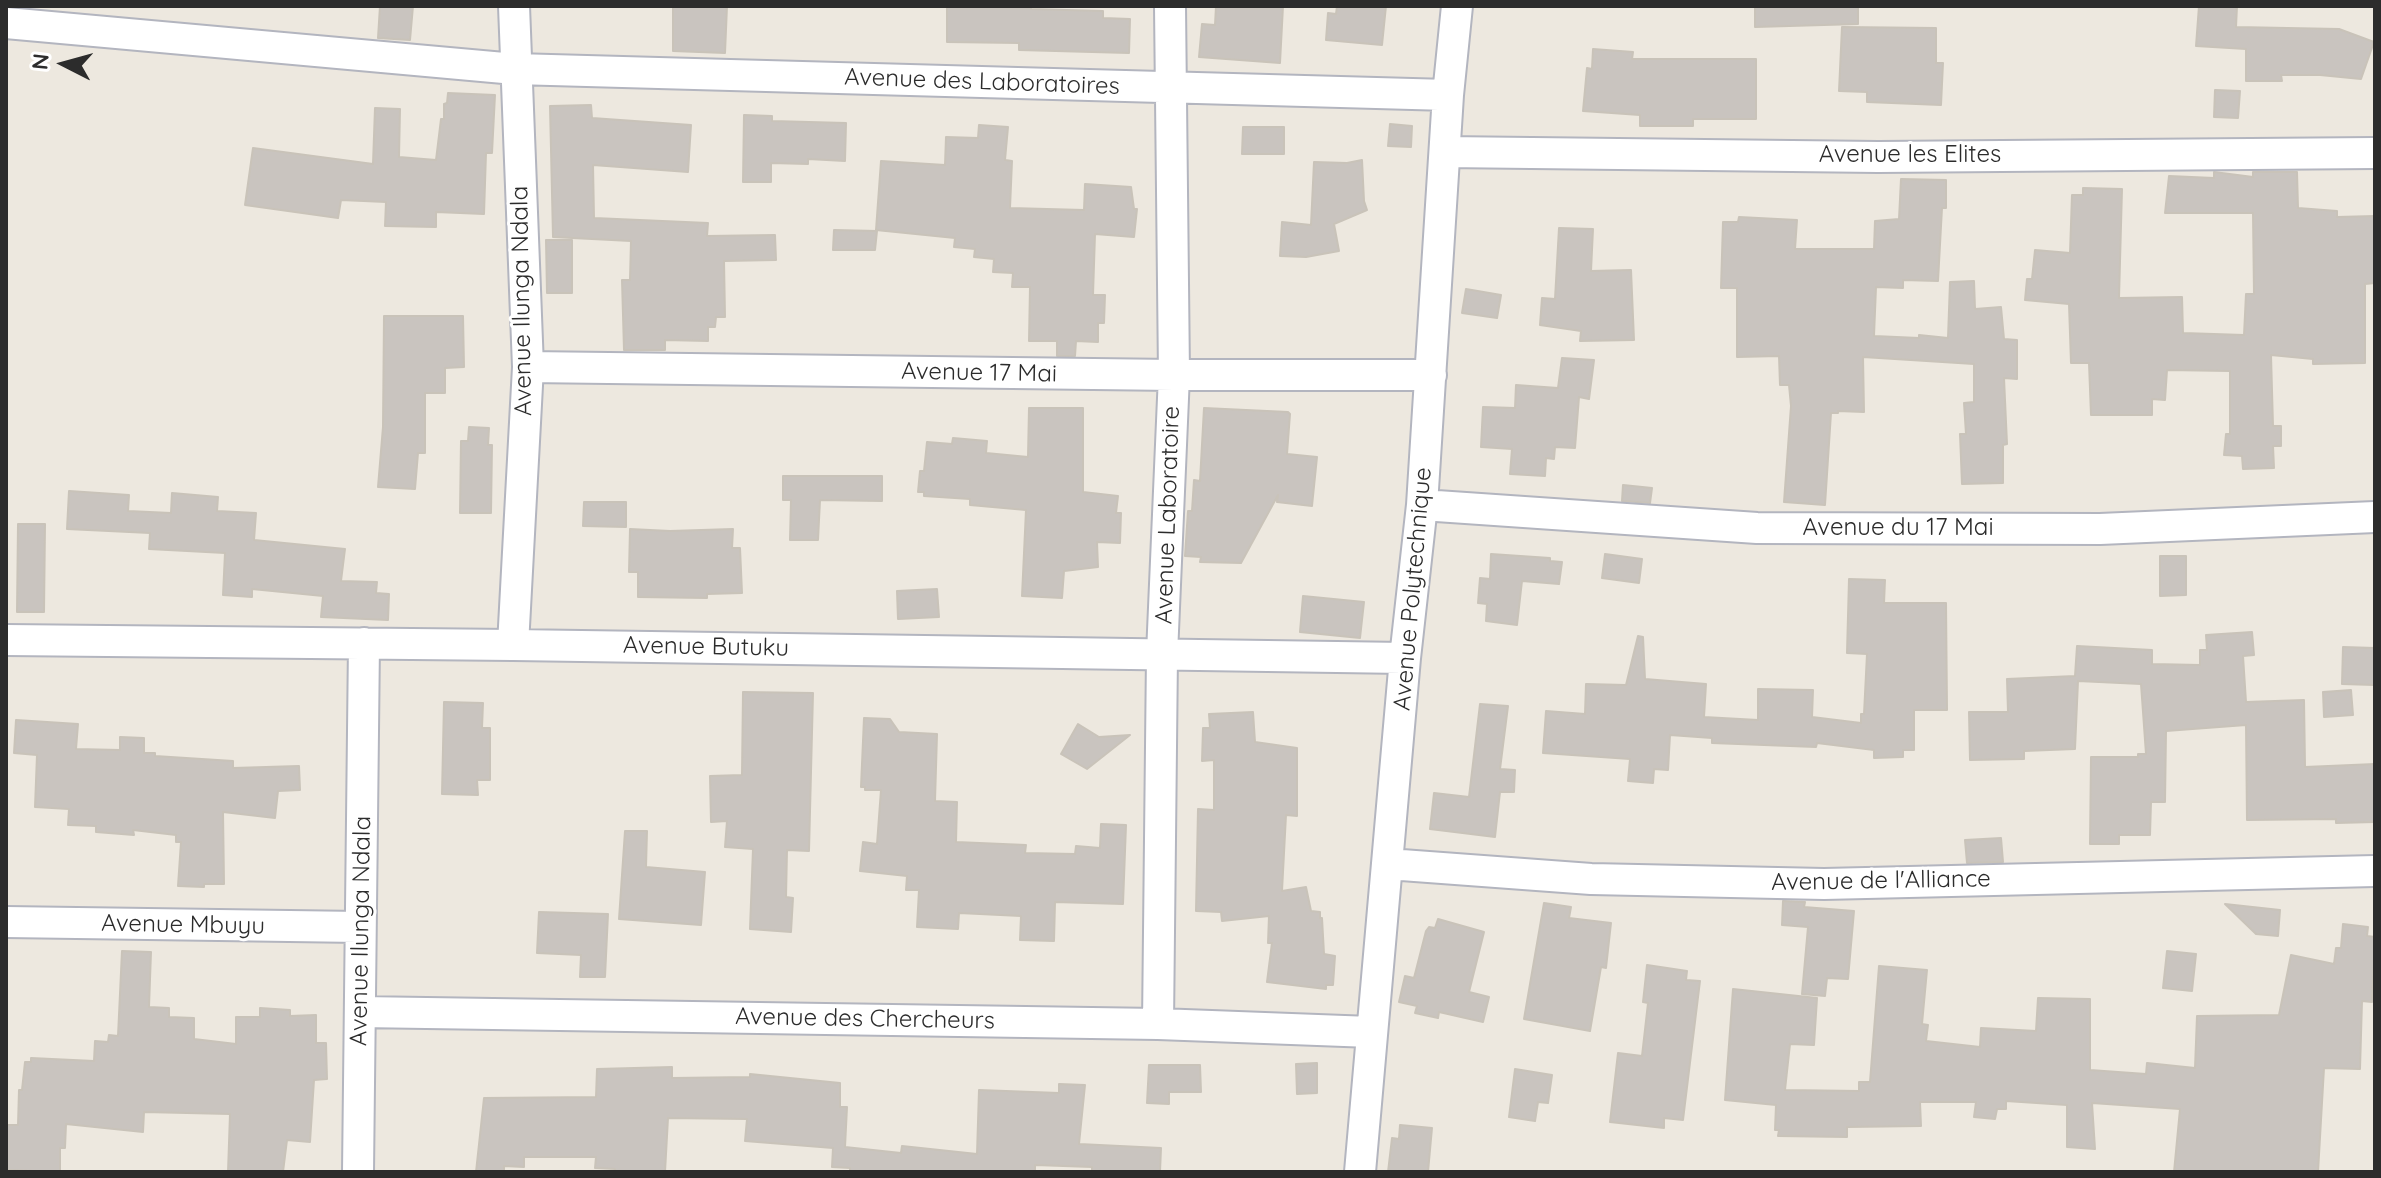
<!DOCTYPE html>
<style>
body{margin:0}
#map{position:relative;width:2381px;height:1178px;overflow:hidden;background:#ede8df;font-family:Quicksand,sans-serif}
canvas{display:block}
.frame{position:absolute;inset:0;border:8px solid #2c2c2c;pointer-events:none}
.north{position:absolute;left:24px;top:24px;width:80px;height:80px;-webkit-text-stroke:6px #fff;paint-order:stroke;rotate:276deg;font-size:22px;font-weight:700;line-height:32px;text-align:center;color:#2c2c2c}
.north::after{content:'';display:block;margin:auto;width:28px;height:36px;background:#2c2c2c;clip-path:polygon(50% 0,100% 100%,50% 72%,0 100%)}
</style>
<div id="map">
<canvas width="2381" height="1178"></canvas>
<div class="frame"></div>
<div class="north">N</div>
</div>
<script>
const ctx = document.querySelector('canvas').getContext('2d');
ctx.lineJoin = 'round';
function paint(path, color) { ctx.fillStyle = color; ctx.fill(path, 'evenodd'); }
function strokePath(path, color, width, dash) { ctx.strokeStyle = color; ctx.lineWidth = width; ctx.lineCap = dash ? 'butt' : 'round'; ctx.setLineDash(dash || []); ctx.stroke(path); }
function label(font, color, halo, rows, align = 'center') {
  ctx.font = font + ' Quicksand,sans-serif'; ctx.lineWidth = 6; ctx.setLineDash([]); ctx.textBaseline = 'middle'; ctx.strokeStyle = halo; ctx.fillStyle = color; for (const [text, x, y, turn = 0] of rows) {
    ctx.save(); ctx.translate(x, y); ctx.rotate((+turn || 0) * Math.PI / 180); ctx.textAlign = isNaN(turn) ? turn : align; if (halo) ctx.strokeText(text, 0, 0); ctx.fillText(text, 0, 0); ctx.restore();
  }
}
const building = new Path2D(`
 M380,6H413L410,40L378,38Z
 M673,6H727L725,53L673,51Z
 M947,6H1031V9L1103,11V18L1130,19L1129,53L1019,50V43L947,42Z
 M1216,6H1283L1280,63L1199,57L1202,24L1215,25Z
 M1337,6H1386L1382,45L1326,40L1328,13L1336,14Z
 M1755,6H1858V24L1755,27Z
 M2199,6H2237L2236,27L2339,29L2374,42L2361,79L2320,75H2281L2282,81H2246V49L2196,46Z
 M1842,27L1936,28V63H1943L1941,105L1867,102V92L1839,91Z
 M1593,49L1633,52L1632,59H1756V119H1693V126H1640V115L1583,111L1587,68L1592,69Z
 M2215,90L2240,91L2238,118L2214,117Z
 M448,93L495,95L492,153H486L484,214L436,212V227L385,226L386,202L341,200L338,218L245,205L253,148L373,164L375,108L400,109L399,157L436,160L441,119H444V104L447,103Z
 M591,105L592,118L691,125L688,172L593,165L594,218L708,223L707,236L775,235L776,260L724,261L725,317H716L715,327H708V341L665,340V350H624L622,280H630L631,241L553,237L550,106Z
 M744,115L772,116V121L846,123L845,161L808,159V164L771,163V182H743Z
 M1390,124L1412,126L1411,147L1388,146Z
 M979,125L1008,127L1005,160L1012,161L1010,208L1084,210L1085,184L1131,187L1134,209H1137L1134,237L1095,234L1093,295H1105L1104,323H1098V342L1076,341L1075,356H1057V341H1029L1030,287H1012L1013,273L993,272L994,259L974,257L975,249L954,247L955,238L876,230L881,161L945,165L946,137L978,138Z
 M1243,127H1284V154H1242Z
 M1362,160L1364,201L1367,210L1334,224L1339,251L1306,257L1280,256L1282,222L1311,225L1314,162L1347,163Z
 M2214,172L2253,177V172H2297L2298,208L2337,211V217L2375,216V283L2365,284V363L2313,364V359L2271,355L2273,426H2281V446H2273L2274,468L2243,469L2242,456L2224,455L2226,434H2230V371L2167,370L2165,400L2152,399V415H2091L2089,363H2071L2069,304L2025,300L2027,279H2032L2035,250L2070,253L2072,195H2083V188L2122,189L2119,298L2182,297L2183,333L2244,335L2246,294H2254L2253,213H2165L2169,176L2214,178Z
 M1901,179L1946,180V208H1942L1938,281L1903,280V288L1876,287L1874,336L1919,338V335L1948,338L1950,282L1974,281L1975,309L2001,307L2004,339L2017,340V379L2004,378L2007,444L2003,445V483L1962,484L1960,434H1966L1964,403L1974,402V364L1863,357L1864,412L1838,411V413H1831L1825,505L1784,502L1791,406L1789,385H1780L1779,356L1737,357V288H1721L1723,222H1738L1739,217L1797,220L1795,249H1874L1875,221L1899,219Z
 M1559,228L1593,229L1591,271L1631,270L1634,340L1580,341L1581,331L1540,325L1542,298L1555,299Z
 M834,230L877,231L875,250H833Z
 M546,240H572V293H547Z
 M1466,289L1501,295L1497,318L1462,313Z
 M384,316H463L464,367L445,368V393H425V453H418L415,489L378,487L383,427Z
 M1562,358L1594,360L1589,399L1579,397L1575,448L1555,447L1554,459L1546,458L1545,476L1510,474L1512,449L1481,447L1483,407L1515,408L1516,385L1558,388Z
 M1029,408H1083V492L1118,496L1116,513H1121L1120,543L1097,542L1098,567L1064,571L1062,598L1022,596L1026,510L970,505V499L924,496V492H918L920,471H924L927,442L952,444L953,438L987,441L986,453L1028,457Z
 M1204,408L1288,412L1290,414L1287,454L1317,457L1312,506L1277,502L1278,495L1241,563L1200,562L1201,557L1185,556L1188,511H1192L1194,480L1200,481Z
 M469,427L489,428L488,445H492L491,513H460L461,441H468Z
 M783,476H882V501L820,500L818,540H790L791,500H783Z
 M1623,485L1652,488L1650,503L1622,501Z
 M69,491L129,495L128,511L171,513L172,493L218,497L217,511L256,513L254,540L345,549L341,581L377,582L376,593L389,594L388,620L321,617L323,596L252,589V597L223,595L225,553L149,549L150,533L67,529Z
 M584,502H626V527L583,526Z
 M18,524H45L44,612H17Z
 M630,529L670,531L733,529L732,548H740L742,593L707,594V598L638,597V572H629Z
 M1491,554L1550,558V561L1562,562L1559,584L1522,581L1517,625L1486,621L1487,604L1478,603L1480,578L1490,579Z
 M1605,554L1642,559L1639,583L1602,578Z
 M2160,556H2186V595L2160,596Z
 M1849,579L1885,580L1884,603H1946L1947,710H1914V750H1903V757L1874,758V750L1817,743L1816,747L1712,743V738L1670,735L1668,770L1654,769L1653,783L1628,781L1630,759L1543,753L1546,711L1585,714L1586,684L1626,685L1638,636L1643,637L1645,679L1706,684L1704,717L1758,720V689L1813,690L1812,717L1861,723V714H1864L1867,654L1847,653Z
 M937,589L939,617L898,619L897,591Z
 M1303,596L1364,602L1360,638L1300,632Z
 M2252,632L2254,655L2243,656L2246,702L2304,700L2305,767L2375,764V822L2336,823V819L2247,820L2246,725L2166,731L2165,802H2151L2150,835H2119V844H2090L2091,757H2138V754H2146L2141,684L2078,681L2075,749L2024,751V759L1970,760L1969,712H2008L2007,679L2075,676L2077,646L2152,650V664L2200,665V650H2207L2206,635Z
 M2343,647L2375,648V685L2342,684Z
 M2351,690L2353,715L2324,717L2323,692Z
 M743,692L813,693L809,851L787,850L786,897L793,898L791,932L750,929L753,849L725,847L727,821L711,822L710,776L742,775Z
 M444,702L483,703L482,728H490V780H477L478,795L442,794Z
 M1480,704L1508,706L1500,769L1515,770L1514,792H1500L1495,837L1430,829L1434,793L1469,797Z
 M1253,712L1255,742L1297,748V816L1286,815L1282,891L1306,887L1311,911L1320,912V918H1322L1324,954L1335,956L1333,985H1326V989L1267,982L1272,943H1268L1269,916L1222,921L1221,912L1196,911L1198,809L1214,810V760L1202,761L1203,728H1210L1209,714Z
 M864,718L890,719L899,732L937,734L935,801L957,802L956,842L1026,845L1025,853L1075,854L1076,846L1100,848L1101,824L1126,825L1123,904L1055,902L1054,941L1020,940L1021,916L959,913L958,929L917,927L919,890H906L907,876L860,871L863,842L877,844L881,790H865V787H861Z
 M16,720L78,724L76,749L120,750V737L144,738V753H155V756L233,761V768L299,766L300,790L278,791L275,818L223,812L224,884H204V887L178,886L181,842H176V835L133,830L134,835L96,832V826L68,825L69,809L35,807L37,755L14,753Z
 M1078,724L1099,737L1130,735L1087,769L1061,754Z
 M625,831H647L646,867L705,872L701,925L619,919Z
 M2001,838L2003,862L1967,863L1965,840Z
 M1783,901L1805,902L1804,907L1854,911L1848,979L1827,978L1825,996L1802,994L1808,927L1782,925Z
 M1544,903L1571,907L1569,918L1611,923L1606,968L1601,967L1590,1031L1524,1019Z
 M2225,904L2280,910L2278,936L2256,934Z
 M539,912L608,914L605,977H580L581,955L537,953Z
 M1438,919L1484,932L1469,992L1489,997L1483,1022L1439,1012L1438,1018L1415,1013L1417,1006L1399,1002L1405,976L1414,978L1426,931L1429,927L1435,928Z
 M2343,924L2368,927L2367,936L2375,937L2372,1002L2362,1001L2360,1069L2324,1068L2318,1172H2174L2180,1109L2092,1103L2095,1149L2067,1147V1105L2006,1101V1109H1997L1995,1119L1974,1117L1976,1102H1920L1921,1126L1847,1127V1137L1778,1136L1779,1130H1775L1776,1105L1725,1100L1733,989L1817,998L1814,1045L1790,1044L1785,1090L1859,1091V1082H1870L1879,966L1927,970L1922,1024L1928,1025L1926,1041L1980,1047L1981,1028L2036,1031L2038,998L2090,999V1070L2146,1074L2147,1063L2195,1068L2197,1016L2279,1015L2291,955L2334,964L2336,948H2341Z
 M122,951L151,952L149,1007L169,1008V1017L194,1018V1039L236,1044V1017H260V1008L290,1010V1016L316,1015V1043H326L327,1079L314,1080L310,1142L287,1140L283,1172H228L230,1114L144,1112L143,1132L66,1124L65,1148H60V1172L6,1170V1125H18L19,1090H22L25,1062H31V1058L94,1061L95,1041L108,1042L109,1035L118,1036Z
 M2167,951L2196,954L2192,991L2163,988Z
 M1647,965L1687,971L1686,980L1700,981L1683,1120L1664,1118V1128L1610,1122L1618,1053L1642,1056L1648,1003L1643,1002Z
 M1317,1063V1093L1297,1094L1296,1064Z
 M1149,1065H1200L1201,1092H1169V1104L1147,1103Z
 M672,1067V1078L750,1077V1074L840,1083V1107H847L845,1147L901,1153L902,1146L977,1154L979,1090L1059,1093V1084L1085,1085L1079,1144L1161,1148L1160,1172H1092V1167L1035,1165V1172H850V1168L832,1167L833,1148L745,1141L747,1119L668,1118L665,1172H615V1169L595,1168L596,1157H524V1167L504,1166V1172H476L484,1098L596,1097L597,1069Z
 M1515,1069L1552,1075L1548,1103L1538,1102L1535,1121L1509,1117Z
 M1400,1125L1432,1128L1428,1172H1388L1392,1138L1399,1139Z`);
paint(building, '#c9c4bf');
strokePath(building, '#c9c3b9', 2);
const street = new Path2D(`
 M6,23L515,69L1448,95
 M1445,152L1878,157L2375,153
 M528,367L1174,375H1431
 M1422,505L1757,528L2100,529L2375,517
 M6,640L513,645L1405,658
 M513,645L528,367L514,6
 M1388,864L1591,879L1824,884L2375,871
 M6,922L360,927
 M360,1012L1158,1024L1371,1032
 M1158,1024L1162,654L1174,375L1170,6
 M358,1172L364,643
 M1360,1172L1405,658L1422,505L1448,95L1457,6`);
strokePath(street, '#b3b5bf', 34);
strokePath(street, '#fff', 30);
label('24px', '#2c2c2c', '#fff', [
 ["Avenue des Laboratoires",982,82,2],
 ["Avenue les Elites",1910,155],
 ["Avenue Ilunga Ndala",522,301,-91],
 ["Avenue 17 Mai",979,373,1],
 ["Avenue Laboratoire",1168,515,-88],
 ["Avenue du 17 Mai",1898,528],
 ["Avenue Polytechnique",1413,589,-85],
 ["Avenue Butuku",706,647,1],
 ["Avenue de l'Alliance",1881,881,-1],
 ["Avenue Mbuyu",183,925,1],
 ["Avenue Ilunga Ndala",361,931,-89],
 ["Avenue des Chercheurs",865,1019,1]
]);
</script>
